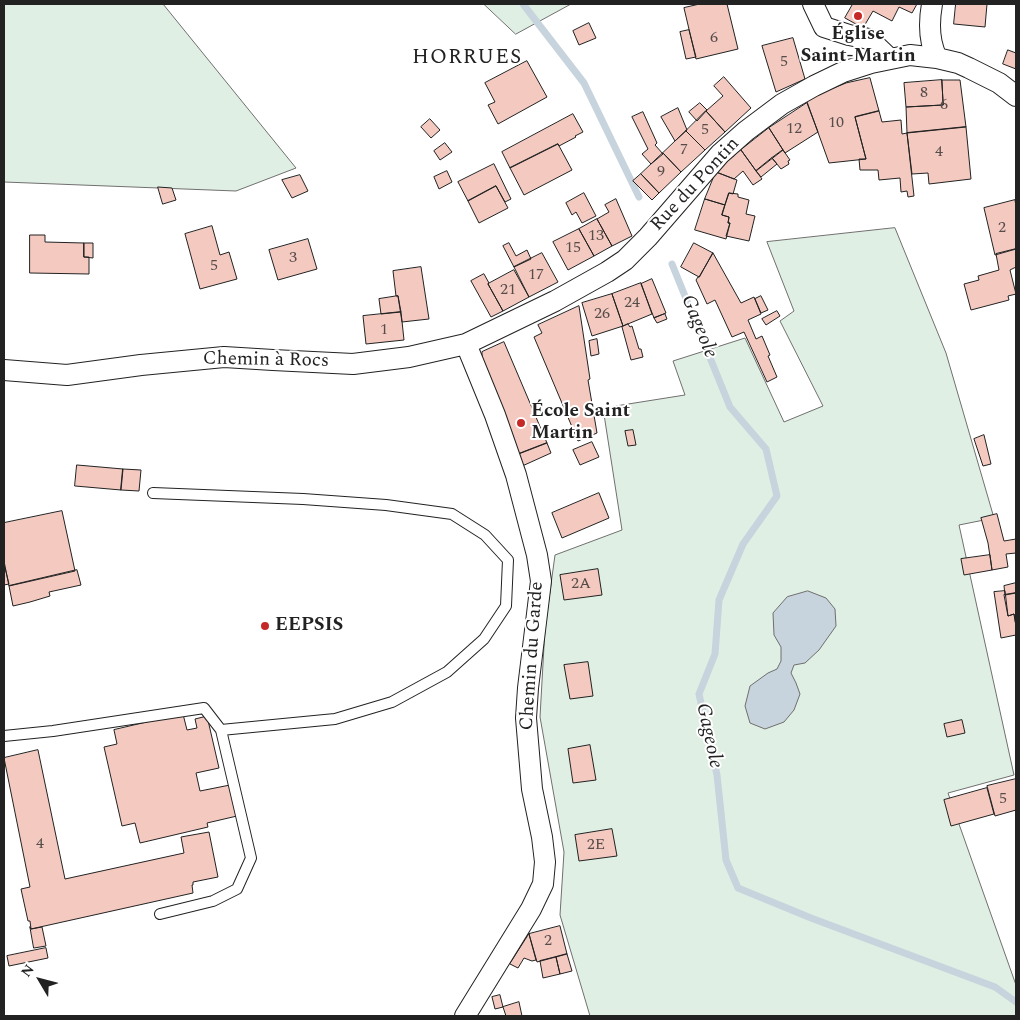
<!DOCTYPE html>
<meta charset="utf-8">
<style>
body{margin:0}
#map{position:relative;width:1020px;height:1020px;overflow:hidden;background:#fff;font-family:Spectral,serif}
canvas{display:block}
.frame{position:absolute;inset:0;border:5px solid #222;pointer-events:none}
.north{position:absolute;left:15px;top:955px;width:50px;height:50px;-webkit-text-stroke:4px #fff;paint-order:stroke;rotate:307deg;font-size:14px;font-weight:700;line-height:20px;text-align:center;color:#222}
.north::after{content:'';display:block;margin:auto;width:18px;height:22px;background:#222;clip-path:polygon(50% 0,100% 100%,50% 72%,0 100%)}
</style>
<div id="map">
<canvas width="1020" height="1020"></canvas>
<div class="frame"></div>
<div class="north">N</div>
</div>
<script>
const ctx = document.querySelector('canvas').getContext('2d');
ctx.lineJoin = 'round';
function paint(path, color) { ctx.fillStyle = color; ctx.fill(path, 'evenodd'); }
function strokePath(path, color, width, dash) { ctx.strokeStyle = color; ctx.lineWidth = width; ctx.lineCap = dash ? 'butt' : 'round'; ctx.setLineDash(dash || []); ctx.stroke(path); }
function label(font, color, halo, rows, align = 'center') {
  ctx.font = font + ' Spectral,serif'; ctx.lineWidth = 4; ctx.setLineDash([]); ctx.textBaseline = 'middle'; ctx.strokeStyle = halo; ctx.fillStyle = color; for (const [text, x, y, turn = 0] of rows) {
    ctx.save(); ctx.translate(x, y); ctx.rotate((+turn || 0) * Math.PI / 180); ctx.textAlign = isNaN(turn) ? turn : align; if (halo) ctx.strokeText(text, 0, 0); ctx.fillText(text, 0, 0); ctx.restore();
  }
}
const green = new Path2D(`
 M4,4H163L296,168L236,191L4,182Z
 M484,4H571L516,34Z
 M895,228L946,353L994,518L959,525L1014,775L948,793L1016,985V1016H590L560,915L564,852L540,717L545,628L555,555L622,530L603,408L685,395L673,361L745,338L784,422L823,406L780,321L794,311L767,242Z`);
paint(green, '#e0efe3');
strokePath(green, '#6f6f6f', 1);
const water = new Path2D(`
 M808,591L826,598L835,609L836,626L819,650L805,663L794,665L791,673L796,683L800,694L794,710L784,722L765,729L750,723L745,706L750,686L768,673L777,669L781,661V647L774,635L773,613L787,597Z`);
paint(water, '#c7d3dd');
strokePath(water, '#6f6f6f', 1);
strokePath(new Path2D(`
 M523,4L584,83L639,197
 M672,264L730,407L766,449L777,496L743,544L719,600L715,654L699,694L717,775L726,860L738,888L811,918L995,987L1016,1002`), '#c7d3dd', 7);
const building = new Path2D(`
 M700,4H727L738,49L696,59L684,8Z
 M853,4H917L912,13L899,7L892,21L873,11L863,28L845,18Z
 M956,4H987L985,27L954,24Z
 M589,23L596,38L579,45L573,31Z
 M689,30L696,57L686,59L680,32Z
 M793,38L805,79L776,92L762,46Z
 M1008,50L1016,53V69L1003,64Z
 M527,61L547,97L498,124L488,105L495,102L485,83Z
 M724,77L751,108L725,132L706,111L723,96L714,86Z
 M870,78L879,111L855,117L866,159L829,163L806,99L846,83Z
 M942,80L943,105L906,107L904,83Z
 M942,80H960L966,127L907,133L906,107L943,105Z
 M700,103L707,110L697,121L689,112Z
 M807,103L818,132L785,153L769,128Z
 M678,108L687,130L675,141L661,117Z
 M706,111L725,132L705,150L686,131Z
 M879,111L882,122L901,120L902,134L907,133L914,196L908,197L907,191L901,192L900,178L879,180L878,170H860L859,159H866L855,117Z
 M643,112L657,143L655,145L663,154L651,164L642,154L648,149L632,117Z
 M573,114L583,132L575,136L576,137L559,146L558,144L510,168L502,152Z
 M430,119L440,130L431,138L421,127Z
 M966,127L971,179L929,184L928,173L912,174L907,133Z
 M769,128L783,150L756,171L741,150Z
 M686,131L705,150L681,172L663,153Z
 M445,143L452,152L440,160L434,151Z
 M558,144L572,170L524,195L510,168Z
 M741,150L762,179L753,185L743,171L734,179L716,172Z
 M783,150L790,160L788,161L789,164L781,169L772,158Z
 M663,153L681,172L659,193L641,174Z
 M772,158L777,164L761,177L756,171Z
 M494,164L511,199L505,202L496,186L468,201L458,182Z
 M447,171L452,182L439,189L434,177Z
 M716,172L737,180L733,194L729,193L725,205L705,199Z
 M641,174L659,193L652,200L633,181Z
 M300,175L308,191L292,198L282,180Z
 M496,186L508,208L479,223L468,201Z
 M158,187L172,188L176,200L163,204Z
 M584,193L596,216L582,223L576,212L572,215L566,203Z
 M729,193L738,194V197L749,200L746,214L755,216L749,241L726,236L730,223H728L729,217L722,215Z
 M616,199L632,236L612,246L597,219L609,212L605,205Z
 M705,199L725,205L722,215L729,217L728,223H730L726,239L695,230Z
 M1015,200L1016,206V249L995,255L984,208Z
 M597,219L612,246L594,256L579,229Z
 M212,226L220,255L229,252L237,279L200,289L185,234Z
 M579,229L594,256L568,270L553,242Z
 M30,235H45V242L84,243V257H89V274L30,273Z
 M308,239L317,269L278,280L269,250Z
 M84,243H93V258L84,257Z
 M509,243L516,256L527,250L531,259L514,267L503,246Z
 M694,243L713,253L699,277L681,267Z
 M1016,249V267L1010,270L1016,294L1008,296L1009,300L971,310L964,284L979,280L978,276L999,270L996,254Z
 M542,253L558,282L529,297L514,267Z
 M713,253L741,303L754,297L761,314L748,320L756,339L762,336L770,355L768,356L777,377L767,382L744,332L732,337L715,300L707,304L696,280L698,277H699Z
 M421,267L429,319L402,322L398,296H396L393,271Z
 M514,270L529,297L503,311L488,284Z
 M484,274L489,283L488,284L503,311L491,317L471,281Z
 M652,279L666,313L654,318L641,284Z
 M641,283L652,314L623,326L612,294Z
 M612,294L623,326L592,336L582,303Z
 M398,296L401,312L381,314L379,299Z
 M761,296L768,310L761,313L755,299Z
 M579,306L590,379L588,380L597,433L578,441L534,337L542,333L538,325Z
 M777,311L780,316L766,325L762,319Z
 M401,312L404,340L366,344L363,316Z
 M665,314L667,319L657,323L654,318Z
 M628,324L630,327L632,326L639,349H641L643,357L631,360L622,327Z
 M597,339L599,354L591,356L589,341Z
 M504,342L547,443L516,455L482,357V352Z
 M633,430L636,445L628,446L625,431Z
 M984,435L991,464L983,466L974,439Z
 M592,442L599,457L580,465L573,450Z
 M547,443L551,453L520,467L516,455Z
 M77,465L123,469L121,490L75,486Z
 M123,469L141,470L139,491L121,490Z
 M599,493L609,518L562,538L552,513Z
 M62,511L75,571L9,586L4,561V523Z
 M997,514L1004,541L1016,539V553L1006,554L1008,567L992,570L988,543L981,518Z
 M990,555L992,570L964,575L961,559Z
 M5,568L9,584L4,585V569Z
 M598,569L602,595L564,600L560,575Z
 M77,570L81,585L49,592L50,596L30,602L13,606L9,586Z
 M1016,583V593L1005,595L1004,586Z
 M1005,591L1008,616L1014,614L1016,626V635L1001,638L994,592Z
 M1016,593V626L1014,614L1008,616L1004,595Z
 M588,662L593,696L570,699L564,665Z
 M183,714L187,730L197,728L195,719L207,716L219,768L196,773L200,791L230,785L237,816L207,823L208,827L140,843L135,823L122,826L104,747L117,744L114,730Z
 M962,720L965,733L947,737L944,724Z
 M590,745L596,780L573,783L568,749Z
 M38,750L65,879L184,853L181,837L209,832L218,877L193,882V885H192L193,893L31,929L30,921H28L21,889L30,887L4,758Z
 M1016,779V810L995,816L987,786Z
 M987,788L994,814L951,826L944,800Z
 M612,829L617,856L579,861L575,835Z
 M560,926L567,954L537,962L529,934Z
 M30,927L31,929L42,927L46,946L34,948Z
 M529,934L536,960L532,961L524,958L518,968L510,964Z
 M46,948L48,958L9,966L7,956Z
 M567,954L572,971L560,974L556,957Z
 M556,957L560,974L543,978L540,961Z
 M500,995L503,1007L495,1009L492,997Z
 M519,1002L522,1016H506L503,1007Z`);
paint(building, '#f3c9c0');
strokePath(building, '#222', 1);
const service = new Path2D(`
 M153,493L303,499L386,505L452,514L485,535L508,560L506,606L484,639L447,672L392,702L335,719L221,730
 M4,736L53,731L204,708L221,730L251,858L237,889L213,901L160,914`);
const minor = new Path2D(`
 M813,4L824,27L849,35L869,39L890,59
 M932,4C929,21 929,42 937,58
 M4,370L67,375L141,365L224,357L273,360L353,364L409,357L466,344L555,301L607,272L625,260L648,237L720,154L746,131L782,104L814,86L843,72L871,63L910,55L937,58L958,63L969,68L999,83L1016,96
 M465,1016L531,909L543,884L545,862L542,837L532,789L526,718L528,688L541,581L537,555L516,475L495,415L466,344`);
strokePath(service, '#222', 12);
strokePath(minor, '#222', 22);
strokePath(service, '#fff', 10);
strokePath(minor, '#fff', 20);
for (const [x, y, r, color] of [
 [858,16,5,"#c62828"],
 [521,423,5,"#c62828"],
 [265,626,5,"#c62828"]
]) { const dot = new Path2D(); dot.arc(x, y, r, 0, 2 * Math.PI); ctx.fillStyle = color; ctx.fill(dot); strokePath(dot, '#fff', 2); }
label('16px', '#564c4a', null, [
 ["6",714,39],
 ["5",784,63],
 ["8",924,94],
 ["6",944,106],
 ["10",836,124],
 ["12",794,130],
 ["5",705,131],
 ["7",684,151],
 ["4",939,153],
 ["9",661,173],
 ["2",1002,229],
 ["13",596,237],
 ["15",573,249],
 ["3",293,259],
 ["5",214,267],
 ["17",536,276],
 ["21",508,291],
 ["24",632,304],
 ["26",602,315],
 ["1",384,331],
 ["2A",581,585],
 ["5",1003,800],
 ["4",40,845],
 ["2E",596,846],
 ["2",548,942]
]);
label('bold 19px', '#222', '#fff', [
 ["Église",858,35,"center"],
 ["Saint-Martin",858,57,"center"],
 ["École Saint",531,412],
 ["Martin",531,434],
 ["EEPSIS",275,626]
], 'left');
label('19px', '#222', '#fff', [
 ["Rue du Pontin",696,185,-47],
 ["Chemin à Rocs",266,361,1],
 ["Chemin du Garde",533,656,-86]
]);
label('italic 20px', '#222', '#fff', [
 ["Gageole",698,327,68],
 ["Gageole",708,736,78]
]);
ctx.letterSpacing = '1px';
label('21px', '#222', '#fff', [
 ["HORRUES",467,59]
]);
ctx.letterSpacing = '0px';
</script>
